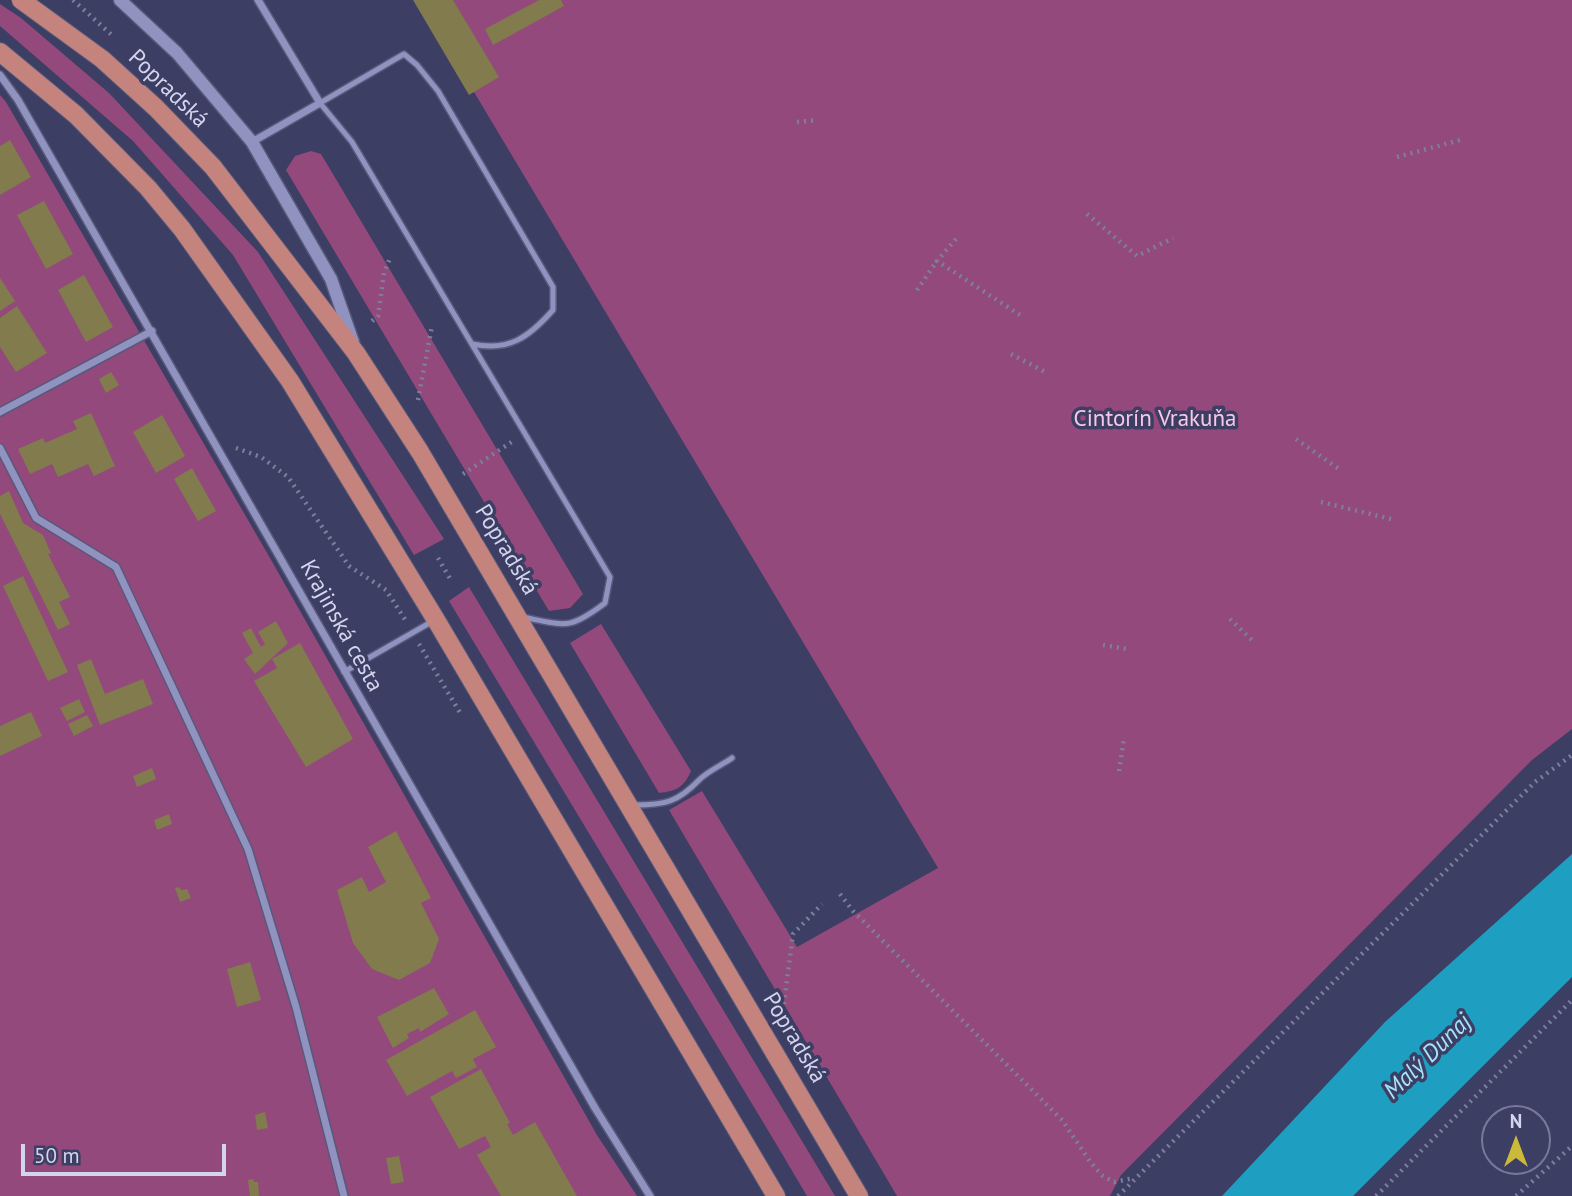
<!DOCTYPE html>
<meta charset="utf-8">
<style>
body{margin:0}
#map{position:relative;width:1572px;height:1196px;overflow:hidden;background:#3c3e64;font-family:"PT Sans",sans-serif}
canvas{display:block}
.north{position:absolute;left:1481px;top:1105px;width:70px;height:70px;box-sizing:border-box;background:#3c3e64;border:2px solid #787a9b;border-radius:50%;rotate:0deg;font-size:19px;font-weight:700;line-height:28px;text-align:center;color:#d3d5ed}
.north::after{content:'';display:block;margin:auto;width:24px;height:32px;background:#cbba39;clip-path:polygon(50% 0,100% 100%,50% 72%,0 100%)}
.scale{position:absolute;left:21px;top:1144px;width:205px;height:32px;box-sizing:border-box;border:4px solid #d3d5ed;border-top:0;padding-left:9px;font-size:21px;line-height:24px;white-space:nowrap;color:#d3d5ed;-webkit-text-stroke:5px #3c3e64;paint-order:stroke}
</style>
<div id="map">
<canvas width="1572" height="1196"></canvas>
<div class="north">N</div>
<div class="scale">50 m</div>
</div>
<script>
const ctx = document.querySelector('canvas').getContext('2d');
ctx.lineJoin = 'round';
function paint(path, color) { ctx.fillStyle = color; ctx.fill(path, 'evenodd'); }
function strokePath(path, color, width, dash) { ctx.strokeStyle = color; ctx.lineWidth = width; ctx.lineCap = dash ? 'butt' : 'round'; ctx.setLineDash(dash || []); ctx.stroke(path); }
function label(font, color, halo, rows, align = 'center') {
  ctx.font = font + ' "PT Sans",sans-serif'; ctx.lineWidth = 7; ctx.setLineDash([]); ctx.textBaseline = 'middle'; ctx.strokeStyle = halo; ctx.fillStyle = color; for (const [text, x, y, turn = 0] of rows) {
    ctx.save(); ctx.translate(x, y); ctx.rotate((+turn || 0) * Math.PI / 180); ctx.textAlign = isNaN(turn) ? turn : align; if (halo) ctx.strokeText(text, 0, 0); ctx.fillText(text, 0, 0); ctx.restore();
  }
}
paint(new Path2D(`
 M419,0H1572V729L1532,760L1121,1175L1110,1196H897L669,810L702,791L797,947L938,868Z
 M0,4L21,18L109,93L258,252L444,539L414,555L233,255L133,141L0,26Z
 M0,95L6,102L270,558L597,1135L637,1196H0Z
 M311,151L321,154L583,594L570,608L549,611L286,170L295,156Z
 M469,587L835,1196H807L775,1142L449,601Z
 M601,624L691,771C684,787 677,791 659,793L570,643Z`), '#93497b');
paint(new Path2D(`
 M1572,854V977L1353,1196H1222L1385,1022Z`), '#1e9fc1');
paint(new Path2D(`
 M413,0H453L499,77L469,95Z
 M539,0H561L564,6L493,45L485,29Z
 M10,140L31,177L0,195V146Z
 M44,201L73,254L46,269L17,215Z
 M84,275L113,327L86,342L58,290Z
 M0,278L15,301L0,311Z
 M17,306L47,353L16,372L0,347V318Z
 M111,372L119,385L106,393L99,379Z
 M91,413L115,466L94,476L88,464L58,477L52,464L30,474L18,449L43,438L45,443L77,429L73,421Z
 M162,415L185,456L156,473L133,432Z
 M192,468L216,511L198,521L174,479Z
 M9,491L23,523L43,535L51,553L48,554L70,597L59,602L70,624L58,630L0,514V496Z
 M23,576L68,672L48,681L3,586Z
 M276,621L288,643L255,674L244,659L253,653L242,633L251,628L261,647L265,644L258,632Z
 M300,643L353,739L306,767L254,681L277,668L272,659Z
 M91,659L105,694L143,679L153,704L100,725L77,665Z
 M79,699L85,712L67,721L60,708Z
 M31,712L42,736L0,756V726Z
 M87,715L93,726L74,736L68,724Z
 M152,768L156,779L137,787L133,776Z
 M169,814L172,824L157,830L154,820Z
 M396,831L431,898L421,903L439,939L430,963L399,980L372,969L353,943L337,890L362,877L369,892L386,882L368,847Z
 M179,887L181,890L187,889L191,898L180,902L175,888Z
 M250,962L261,1000L237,1007L227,969Z
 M434,988L449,1014L420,1032L419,1028L407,1034L409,1038L393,1048L377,1017Z
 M475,1010L496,1047L473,1059L477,1067L456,1078L452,1071L407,1096L386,1060Z
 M481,1069L510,1123L507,1124L513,1135L535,1122L577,1196H501L477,1155L491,1147L485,1136L459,1149L430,1097Z
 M265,1112L268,1128L257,1130L255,1115Z
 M399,1156L404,1182L391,1184L386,1158Z
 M253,1179L254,1182H258L259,1196H250L248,1180Z`), '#817b4d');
const service = new Path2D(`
 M472,344C509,352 529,337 553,310V287L438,91L417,65L404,54L320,103L352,142L610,577L605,603C568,631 566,625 522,617
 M344,672L433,621
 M635,805C665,805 678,802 699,780C708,771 722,765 732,758`);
const minor = new Path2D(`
 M0,75L18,100L595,1108L650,1196
 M252,142L320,103L258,0
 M0,412L152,331
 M0,448L36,518L116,567L248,849L296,1007L344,1196`);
const tertiary = new Path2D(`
 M120,0L177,53L252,142L331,279L353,342`);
const primary = new Path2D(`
 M21,0L102,59L156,108L213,167L356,353L420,452L859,1196
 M0,52L76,115L148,188L182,229L290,381L436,620L776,1196`);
strokePath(service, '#58597a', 8);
strokePath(minor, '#58597a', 10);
strokePath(tertiary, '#58597a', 15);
strokePath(primary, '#58597a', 20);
strokePath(new Path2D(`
 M73,0L114,37
 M182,99L204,120
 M797,122L818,120
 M1397,157L1464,139
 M1087,214L1137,256L1173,238
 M956,239L937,261L1020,315
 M917,290L937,261
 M372,321L378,316L384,273L390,258
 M1011,354L1047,373
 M418,400L432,326
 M1296,439L1342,471
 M236,448L261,457L288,477L349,566L386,590L406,621
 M463,474L513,441
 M1321,502L1395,520
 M438,558L452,582
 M1230,619L1254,642
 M419,644L462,716
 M1103,645L1127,649
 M1119,771L1124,739
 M840,894L853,911L1062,1120L1091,1163L1103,1176L1114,1182L1134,1178
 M783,1011L793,934L822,904
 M1118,1196L1535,782L1572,755
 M1376,1196L1572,1000
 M1516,1196L1572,1146`), '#7d7f9f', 4.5, [2, 5]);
strokePath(service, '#9093bf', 5);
strokePath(minor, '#9093bf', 7);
strokePath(tertiary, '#9093bf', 12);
strokePath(primary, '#c4847d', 18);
label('23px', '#d3d5ed', '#3c3e64', [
 ["Popradská",168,89,44],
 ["Popradská",506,550,59],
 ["Krajinská cesta",341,626,61],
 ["Popradská",794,1038,59]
]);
label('23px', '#f9c7e5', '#3c3e64', [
 ["Cintorín Vrakuňa",1155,419]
]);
label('italic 24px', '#a6e4f9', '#3c3e64', [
 ["Malý Dunaj",1428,1057,-44]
]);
</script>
